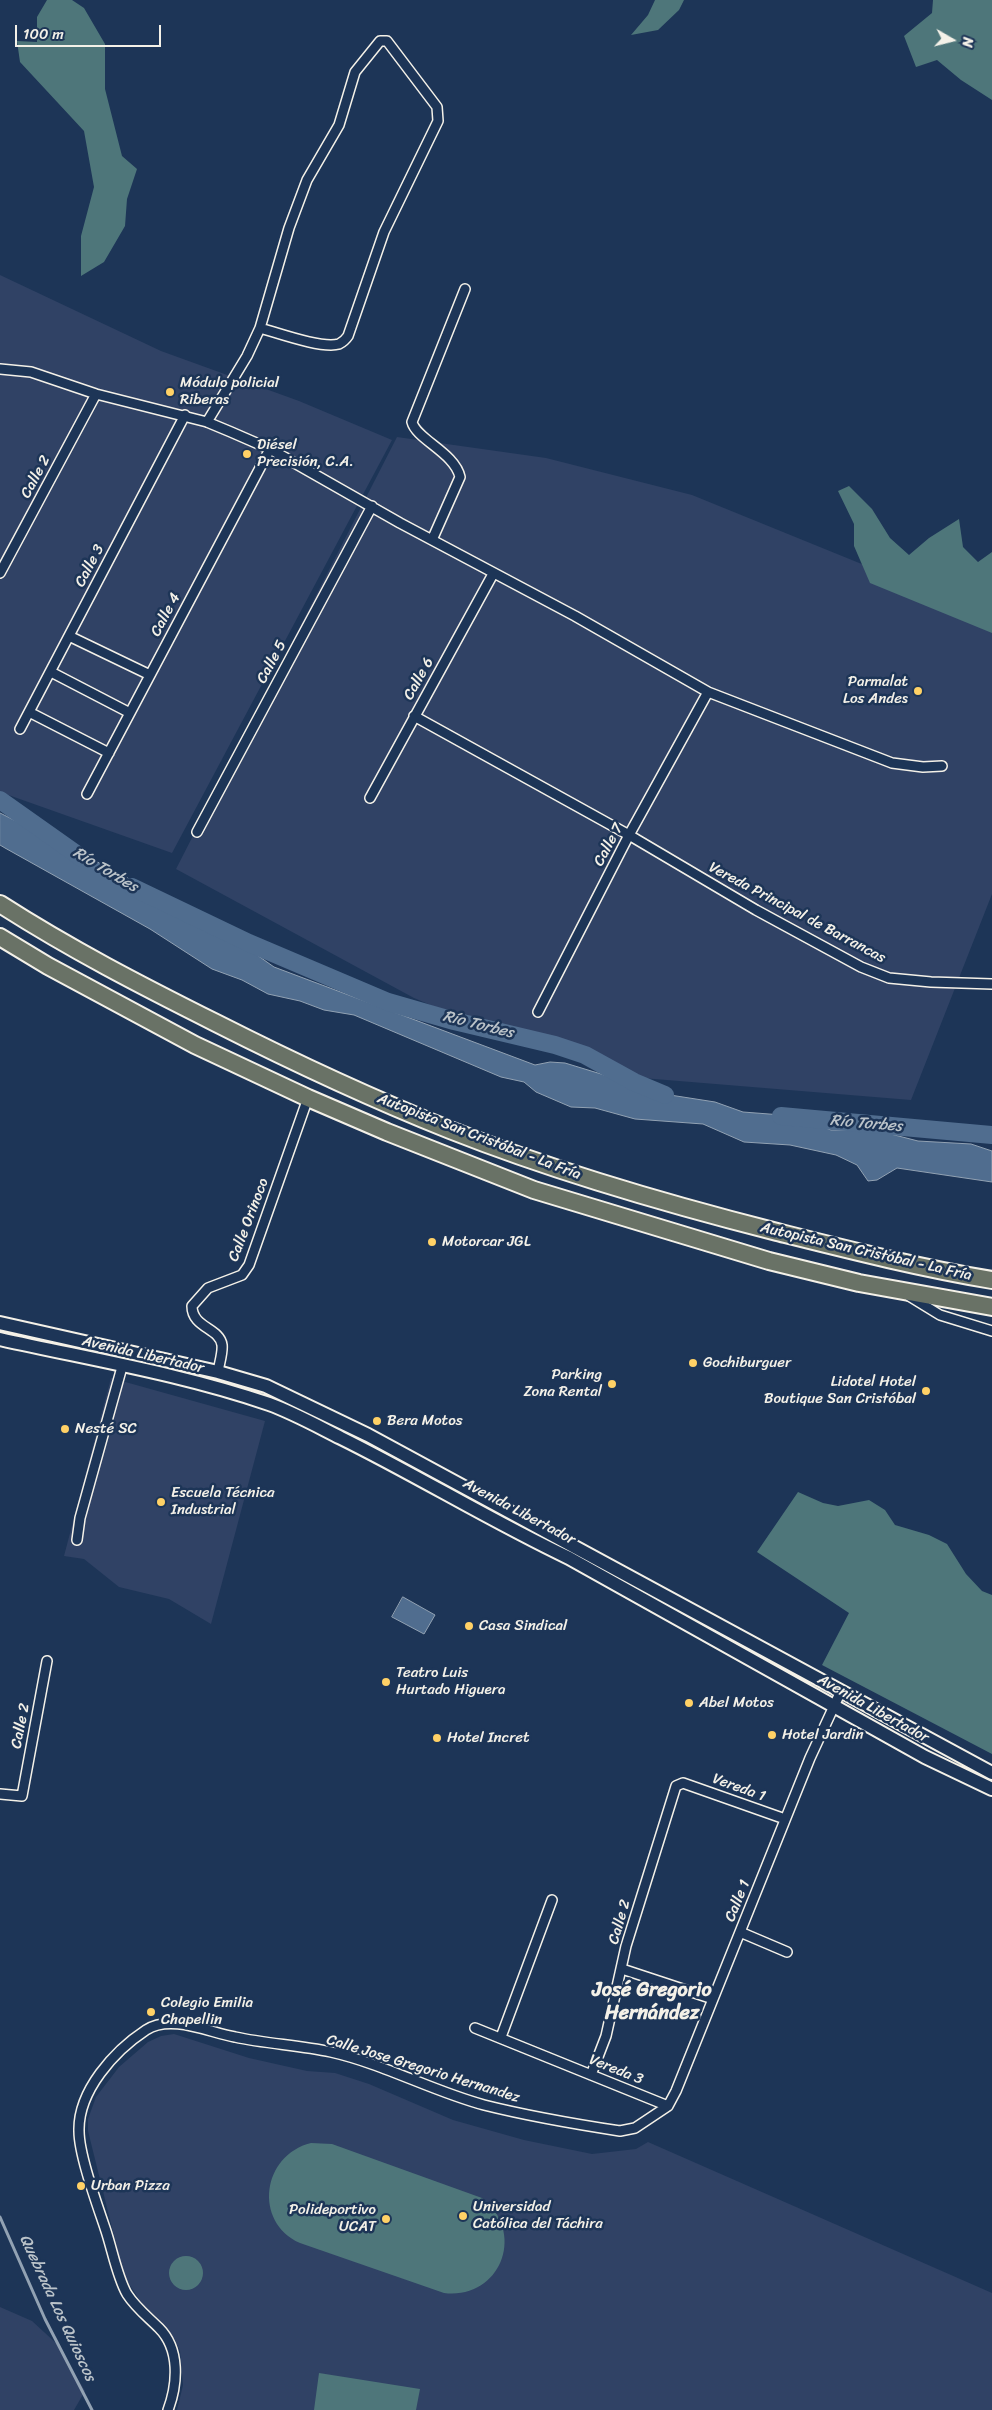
<!DOCTYPE html>
<meta charset="utf-8">
<style>
body{margin:0}
#map{position:relative;width:992px;height:2410px;overflow:hidden;background:#1d3557;font-family:Sriracha,sans-serif}
canvas{display:block}
.north{position:absolute;left:927px;top:15px;width:50px;height:50px;-webkit-text-stroke:4px #1d3557;paint-order:stroke;rotate:98deg;font-size:14px;font-weight:700;line-height:20px;text-align:center;color:#f4f1e8}
.north::after{content:'';display:block;margin:auto;width:18px;height:22px;background:#f4f1e8;clip-path:polygon(50% 0,100% 100%,50% 72%,0 100%)}
.scale{position:absolute;left:15px;top:25px;width:146px;height:22px;box-sizing:border-box;border:2px solid #f4f1e8;border-top:0;padding-left:6px;font-size:15px;line-height:18px;white-space:nowrap;color:#f4f1e8;-webkit-text-stroke:4px #1d3557;paint-order:stroke}
</style>
<div id="map">
<canvas width="992" height="2410"></canvas>
<div class="north">N</div>
<div class="scale">100 m</div>
</div>
<script>
const ctx = document.querySelector('canvas').getContext('2d');
ctx.lineJoin = 'round';
function paint(path, color) { ctx.fillStyle = color; ctx.fill(path, 'evenodd'); }
function strokePath(path, color, width, dash) { ctx.strokeStyle = color; ctx.lineWidth = width; ctx.lineCap = dash ? 'butt' : 'round'; ctx.setLineDash(dash || []); ctx.stroke(path); }
function label(font, color, halo, rows, align = 'center') {
  ctx.font = font + ' Sriracha,sans-serif'; ctx.lineWidth = 5; ctx.setLineDash([]); ctx.textBaseline = 'middle'; ctx.strokeStyle = halo; ctx.fillStyle = color; for (const [text, x, y, turn = 0] of rows) {
    ctx.save(); ctx.translate(x, y); ctx.rotate((+turn || 0) * Math.PI / 180); ctx.textAlign = isNaN(turn) ? turn : align; if (halo) ctx.strokeText(text, 0, 0); ctx.fillText(text, 0, 0); ctx.restore();
  }
}
paint(new Path2D(`
 M0,275L161,351L299,401L392,440L172,853L0,792Z
 M397,437L546,458L692,495L992,617V894L911,1100L630,1077L497,1033L414,998L176,869Z
 M111,1378L265,1421L211,1624L169,1599L119,1587L84,1559L64,1556Z
 M174,2034L249,2058L307,2071L335,2073L369,2084L453,2120L524,2140L592,2154L636,2149L648,2142L992,2293V2410H177L183,2385L180,2351L175,2340L146,2310L124,2276L88,2131V2119L96,2097L119,2067L148,2042L161,2036Z
 M0,2307L32,2321L57,2344L85,2391L74,2410H0Z`), '#304265');
paint(new Path2D(`
 M47,0H72L84,8L105,44V89L122,156L137,169L127,199L125,226L104,262L81,276V236L94,187L84,131L20,62L17,41L37,42V17Z
 M655,0H684L679,10L658,30L631,35L648,15Z
 M933,0H992V100L961,80L937,60L916,67L904,36L932,13Z
 M849,486L872,509L890,538L909,555L929,538L959,519L963,547L978,562L992,552V633L870,583L854,546V524L838,491Z
 M798,1492L823,1503L838,1506L869,1500L885,1510L895,1525L929,1535L947,1544L966,1574L982,1591L992,1595V1754L822,1665L849,1613L757,1552Z
 M311,2143L332,2144L482,2198C527,2233 500,2300 444,2293L300,2243C253,2222 262,2155 311,2143Z
 M169 2273a17 17 0 1 1 34 0a17 17 0 1 1-34 0Z
 M319,2373L420,2389L416,2410H314Z`), '#4e767a');
const water = new Path2D(`
 M0,813L125,876L176,915L233,938L274,967L535,1065L550,1062L565,1063L670,1095L715,1102L743,1112L795,1116L831,1130H875L918,1141L971,1144L992,1151V1182L897,1168L877,1180L868,1181L857,1165L836,1155L790,1145L744,1142L703,1124L635,1119L595,1108L571,1107L536,1092L524,1082L501,1077L354,1015L324,1010L300,1001L268,994L242,980L212,969L150,929L5,848L0,845Z
 M403,1597L435,1615L424,1634L392,1617Z`);
paint(water, '#506d8f');
strokePath(water, '#92a2b3', 1);
strokePath(new Path2D(`
 M0,2217L45,2319L92,2410`), '#92a2b3', 3);
strokePath(new Path2D(`
 M0,800L82,858
 M132,887L249,943L388,1002L454,1021L555,1045L585,1055L634,1082L665,1095
 M781,1116L992,1135`), '#506d8f', 18);
const street = new Path2D(`
 M0,369L31,372L96,394L207,422L231,432L270,449L400,523L575,616L708,692L892,763L923,767L942,766
 M207,422L247,356L260,328L289,228L307,180L339,125L355,72L380,41H387L437,107L438,121L384,232L348,336C346,339 343,342 339,344C322,349 278,333 260,328
 M432,540L460,477C455,453 416,439 412,422L465,289
 M0,573L96,394
 M69,636L150,675
 M51,672L130,713
 M29,712L109,753
 M414,716L629,835L756,910L861,967L889,978L931,982L992,984
 M20,729L185,415
 M87,794L270,449
 M370,798L493,574
 M197,832L372,506
 M538,1012L629,835L708,692
 M909,1296L940,1315L992,1331
 M218,1372C219,1364 223,1353 222,1345C220,1328 192,1328 192,1306L208,1288L242,1275L249,1265L308,1098
 M77,1540L80,1518L122,1367
 M0,1794L22,1796L47,1661
 M740,1932L787,1952
 M622,1969L713,1999
 M475,2028L668,2106
 M501,2037L552,1900
 M591,2075L606,2036L626,1946L676,1786L683,1783L785,1819
 M168,2410C178,2383 180,2349 159,2328C148,2317 136,2308 127,2294C117,2277 112,2248 105,2228C97,2204 79,2155 79,2131C78,2091 114,2051 146,2030C171,2014 208,2032 235,2037C267,2044 299,2045 331,2052C384,2064 432,2091 484,2105C528,2116 574,2124 620,2131L635,2128L668,2106L676,2091L810,1758L841,1691`);
const secondary = new Path2D(`
 M0,1323L218,1372L266,1386L368,1435L992,1773
 M0,1339C89,1359 182,1374 269,1404C294,1413 317,1426 341,1438C418,1476 491,1521 569,1558L925,1757L992,1789`);
const highway = new Path2D(`
 M0,904C70,949 142,986 216,1023C293,1062 370,1098 450,1130C556,1172 667,1204 777,1232C849,1250 920,1268 992,1280
 M0,937L48,966L195,1045L308,1098L387,1132L534,1190L769,1261L859,1283L992,1307`);
strokePath(street, '#f4f1e8', 12);
strokePath(secondary, '#f4f1e8', 16);
strokePath(highway, '#f4f1e8', 20);
strokePath(street, '#1d3557', 9);
strokePath(secondary, '#1d3557', 12);
strokePath(highway, '#697266', 16);
for (const [x, y, r, color] of [
 [170,392,5,"#ffd166"],
 [247,454,5,"#ffd166"],
 [918,691,5,"#ffd166"],
 [432,1242,5,"#ffd166"],
 [693,1363,5,"#ffd166"],
 [612,1384,5,"#ffd166"],
 [926,1391,5,"#ffd166"],
 [377,1421,5,"#ffd166"],
 [65,1429,5,"#ffd166"],
 [161,1502,5,"#ffd166"],
 [469,1626,5,"#ffd166"],
 [386,1682,5,"#ffd166"],
 [689,1703,5,"#ffd166"],
 [772,1735,5,"#ffd166"],
 [437,1738,5,"#ffd166"],
 [151,2012,5,"#ffd166"],
 [81,2186,5,"#ffd166"],
 [463,2216,5,"#ffd166"],
 [386,2219,5,"#ffd166"]
]) { const dot = new Path2D(); dot.arc(x, y, r, 0, 2 * Math.PI); ctx.fillStyle = color; ctx.fill(dot); strokePath(dot, '#1d3557', 2); }
label('15px', '#f4f1e8', '#1d3557', [
 ["Módulo policial",180,383],
 ["Riberas",180,400],
 ["Diésel",257,445],
 ["Precisión, C.A.",257,462],
 ["Parmalat",908,682,"right"],
 ["Los Andes",908,699,"right"],
 ["Motorcar JGL",442,1242],
 ["Gochiburguer",703,1363],
 ["Parking",602,1375,"right"],
 ["Zona Rental",602,1392,"right"],
 ["Lidotel Hotel",916,1382,"right"],
 ["Boutique San Cristóbal",916,1399,"right"],
 ["Bera Motos",387,1421],
 ["Nesté SC",75,1429],
 ["Escuela Técnica",171,1493],
 ["Industrial",171,1510],
 ["Casa Sindical",479,1626],
 ["Teatro Luis",396,1673],
 ["Hurtado Higuera",396,1690],
 ["Abel Motos",699,1703],
 ["Hotel Jardin",782,1735],
 ["Hotel Incret",447,1738],
 ["Colegio Emilia",161,2003],
 ["Chapellin",161,2020],
 ["Urban Pizza",91,2186],
 ["Universidad",473,2207],
 ["Católica del Táchira",473,2224],
 ["Polideportivo",376,2210,"right"],
 ["UCAT",376,2227,"right"]
], 'left');
label('15px', '#f4f1e8', '#1d3557', [
 ["Calle 2",36,477,-62],
 ["Calle 3",90,566,-62],
 ["Calle 4",166,615,-62],
 ["Calle 5",272,662,-62],
 ["Calle 6",419,679,-61],
 ["Calle 7",609,845,-62],
 ["Vereda Principal de Barrancas",797,913,28],
 ["Autopista San Cristóbal - La Fría",479,1137,21],
 ["Calle Orinoco",249,1220,-69],
 ["Autopista San Cristóbal - La Fría",866,1252,13],
 ["Avenida Libertador",143,1355,13],
 ["Avenida Libertador",519,1512,28],
 ["Avenida Libertador",873,1709,29],
 ["Calle 2",21,1726,-79],
 ["Vereda 1",739,1788,20],
 ["Calle 1",738,1901,-68],
 ["Calle 2",620,1922,-74],
 ["Calle Jose Gregorio Hernandez",423,2069,17],
 ["Vereda 3",616,2070,22]
]);
label('italic 16px', '#bbc3c9', '#1d3557', [
 ["Río Torbes",105,870,31],
 ["Río Torbes",478,1025,14],
 ["Río Torbes",866,1124,5],
 ["Quebrada Los Quioscos",57,2308,65]
]);
label('bold 20px', '#f4f1e8', '#1d3557', [
 ["José Gregorio",652,1991],
 ["Hernández",652,2014]
]);
</script>
